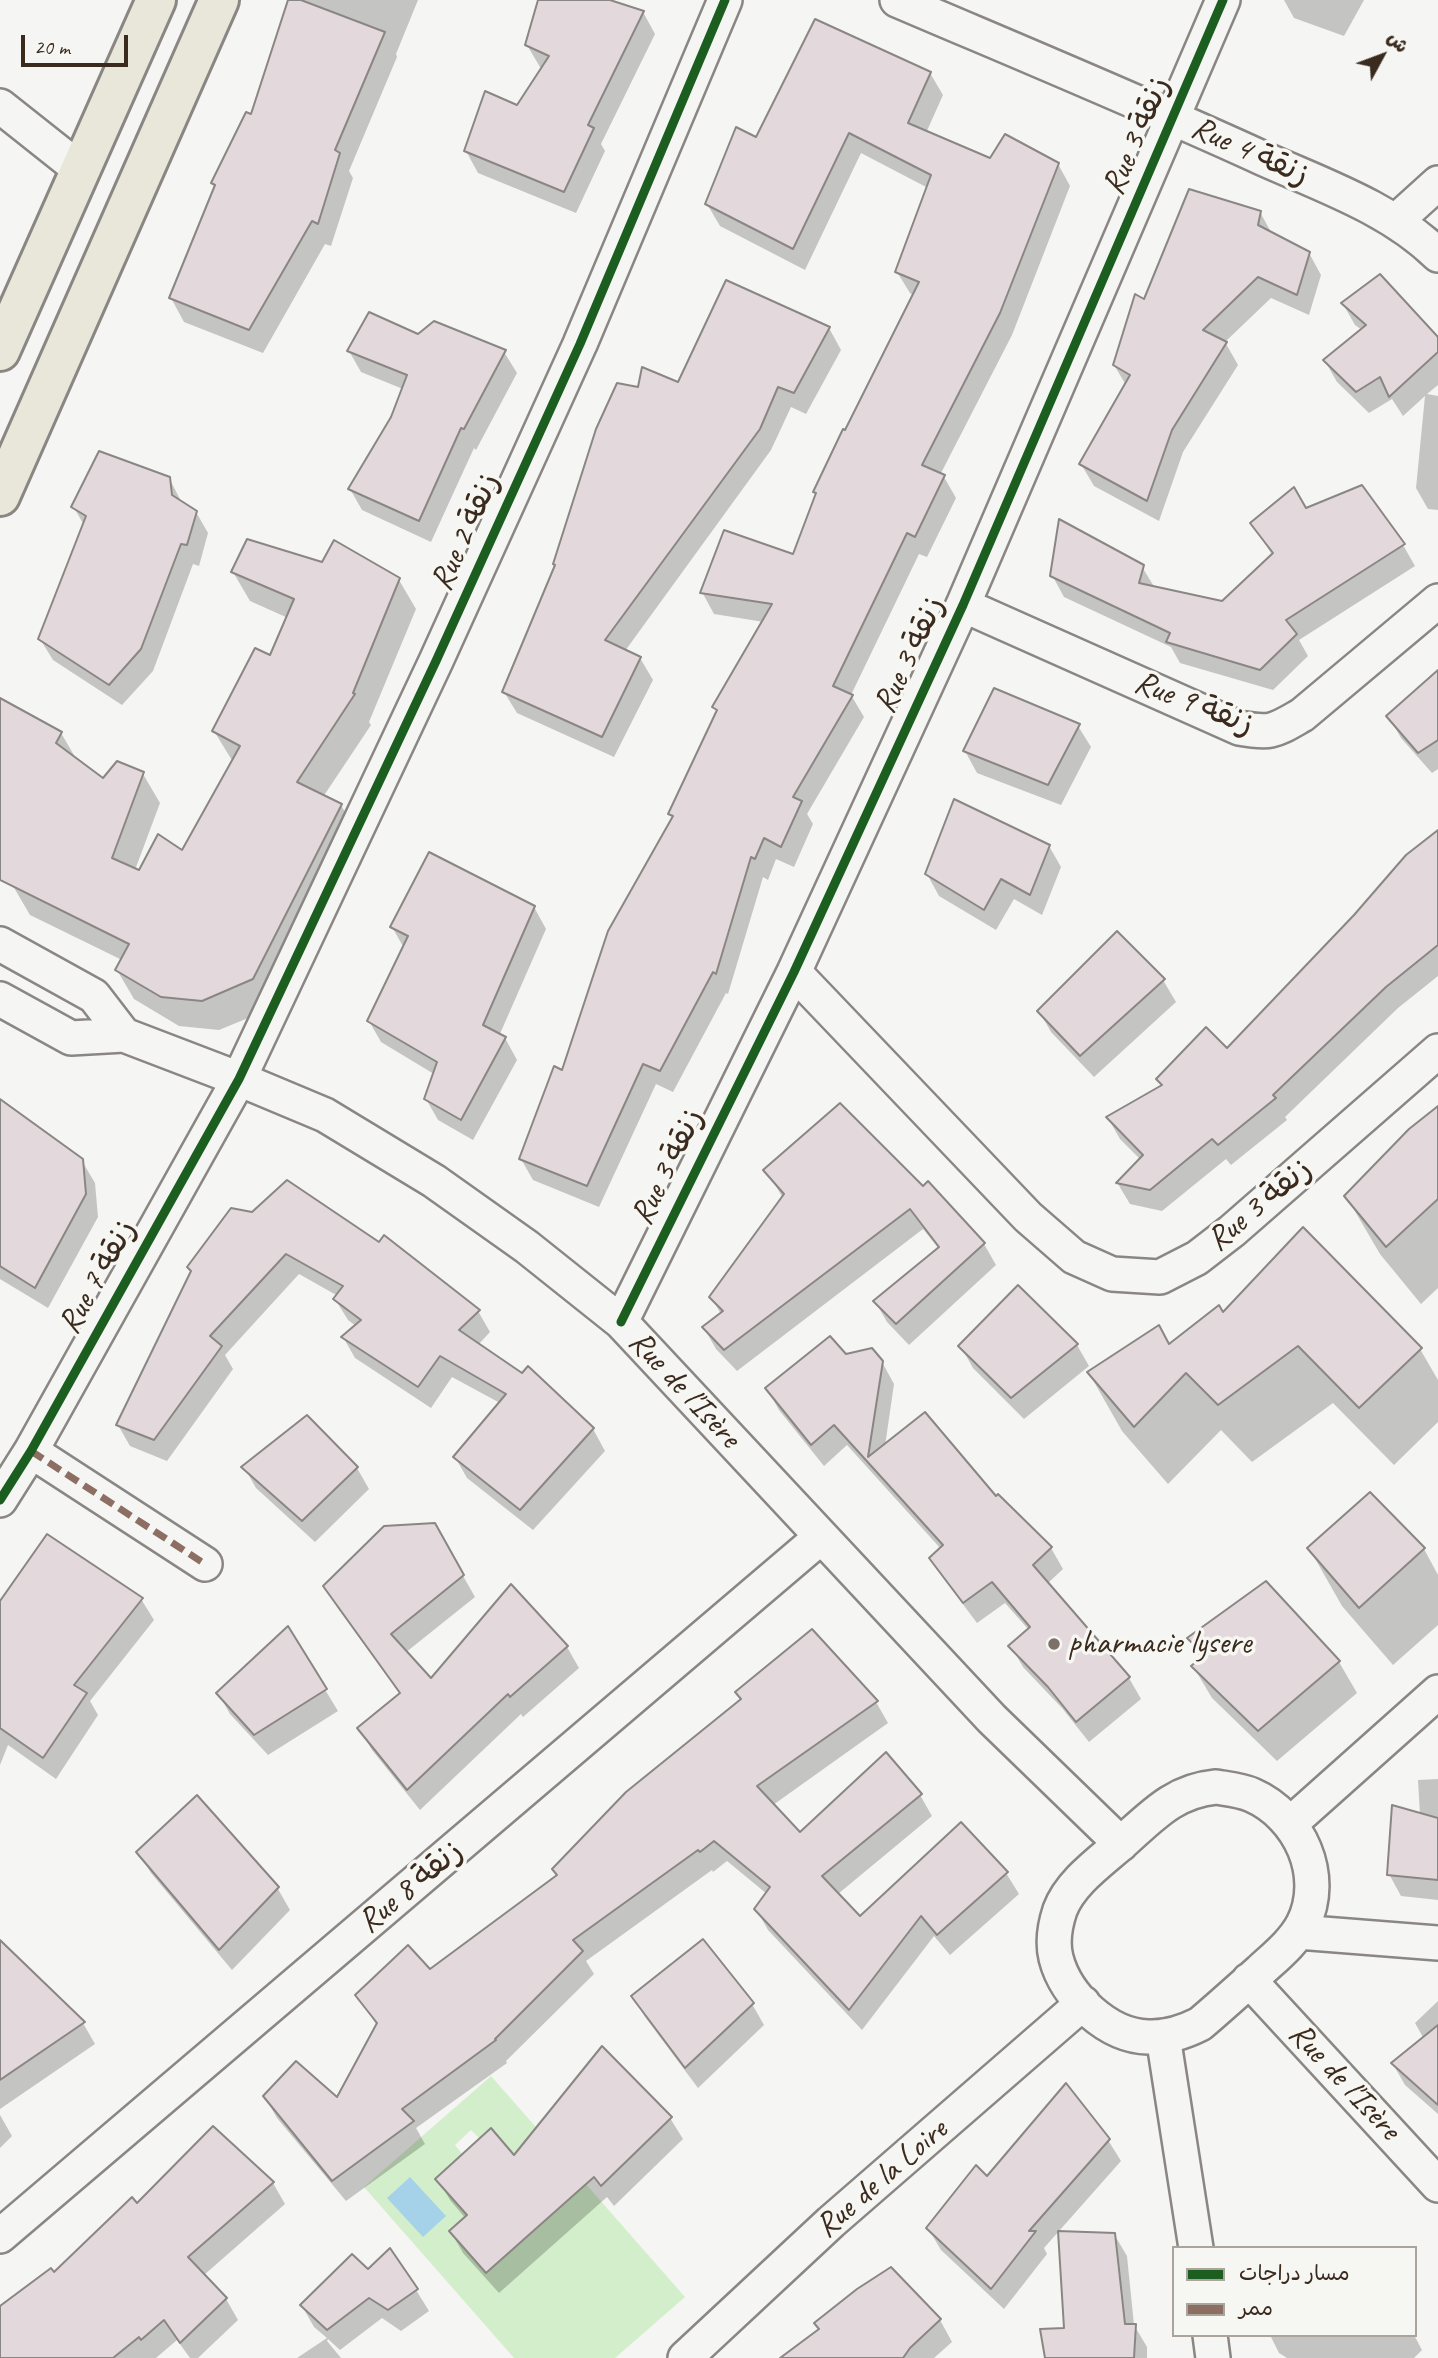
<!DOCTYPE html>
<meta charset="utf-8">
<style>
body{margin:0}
#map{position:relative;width:1438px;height:2358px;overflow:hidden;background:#f5f5f3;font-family:Caveat,"Playpen Sans Arabic",sans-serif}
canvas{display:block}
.legend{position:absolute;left:1172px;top:2246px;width:245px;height:91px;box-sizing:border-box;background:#f6f6f2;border:2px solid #aba49d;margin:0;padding:9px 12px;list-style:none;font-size:21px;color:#3b2a1e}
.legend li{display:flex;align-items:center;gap:14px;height:35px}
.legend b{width:35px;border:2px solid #aba49d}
.north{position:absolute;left:1347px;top:21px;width:70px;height:70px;-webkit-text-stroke:5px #f6f6f2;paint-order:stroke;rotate:49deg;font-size:19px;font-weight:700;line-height:28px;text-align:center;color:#3b2a1e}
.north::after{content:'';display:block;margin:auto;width:24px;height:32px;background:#3b2a1e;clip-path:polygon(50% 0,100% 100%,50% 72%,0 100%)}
.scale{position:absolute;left:21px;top:35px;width:107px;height:32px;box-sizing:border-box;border:4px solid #3b2a1e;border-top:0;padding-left:9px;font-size:21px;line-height:24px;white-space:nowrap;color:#3b2a1e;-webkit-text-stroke:5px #f6f6f2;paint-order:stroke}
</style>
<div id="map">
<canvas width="1438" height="2358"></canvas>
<ul class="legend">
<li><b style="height:9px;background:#1b5e20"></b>مسار دراجات</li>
<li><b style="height:9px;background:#8d6e63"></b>ممر</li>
</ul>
<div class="north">ش</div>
<div class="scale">20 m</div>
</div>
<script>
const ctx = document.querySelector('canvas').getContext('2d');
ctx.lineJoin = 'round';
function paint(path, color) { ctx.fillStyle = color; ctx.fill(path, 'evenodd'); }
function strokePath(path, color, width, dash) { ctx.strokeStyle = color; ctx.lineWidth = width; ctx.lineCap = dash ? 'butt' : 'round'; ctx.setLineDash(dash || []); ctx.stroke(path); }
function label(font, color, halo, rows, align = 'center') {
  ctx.font = font + ' Caveat,"Playpen Sans Arabic",sans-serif'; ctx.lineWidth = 7; ctx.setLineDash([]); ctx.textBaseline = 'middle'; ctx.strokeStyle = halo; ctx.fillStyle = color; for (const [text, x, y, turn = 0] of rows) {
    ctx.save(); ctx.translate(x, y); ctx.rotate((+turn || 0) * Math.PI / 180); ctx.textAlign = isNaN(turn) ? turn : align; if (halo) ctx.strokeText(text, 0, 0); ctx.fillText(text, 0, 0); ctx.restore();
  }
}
paint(new Path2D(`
 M491,2076L685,2297L615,2358H514L364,2187ZM491,2129L515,2156L527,2179L555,2211L537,2228L532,2223L501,2251L505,2256L486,2273L449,2232L467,2215L436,2179L463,2155L455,2145L471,2130L479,2138Z`), '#d3eeca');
paint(new Path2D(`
 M410,2177L446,2216L423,2237L387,2198Z`), '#a5d2e8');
paint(new Path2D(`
 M290,0H418L396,54L397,57L349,171L353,178L331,246L325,244L263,353L184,322L171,298L215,187L213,183L252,116Z
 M539,0H604L643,12L655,34L601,144L605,151L576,213L478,173L466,151L518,107L543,68L540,67L527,45Z
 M1284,0H1364L1344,36L1294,18Z
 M930,73L943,95L926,133L991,160L1058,164L1070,186L1012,335L940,475L944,477L956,498L927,557L919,554L851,695L864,717L807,814L813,824L794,867L776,859L768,880L763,877L728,994L726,993L673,1092L656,1084L599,1207L533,1180L521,1159L563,1072L674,819L670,814L718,713L714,707L764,622L714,614L702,592L794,556L817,495L815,492L914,296L910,293L897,272L928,188L861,153L805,270L720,226L707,204L757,140Z
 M1260,212L1272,234L1309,253L1321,275L1309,315L1271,298L1225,342L1238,365L1183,452L1159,521L1094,486L1081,464L1126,385L1114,365Z
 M1343,304L1438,339V385L1427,394L1438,396V510L1428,509L1416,488L1425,396L1403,416L1392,399L1369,413L1337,382L1325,361L1362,330L1355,325Z
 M829,328L841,350L806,414L791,407L771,450L625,651L640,658L653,680L614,757L517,713L504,692L556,567L639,389L679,384Z
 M349,351L504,352L517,373L476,450L474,448L431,542L362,510L350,489L392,418L403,389L361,372Z
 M169,478L182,503L196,512L208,533L199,566L193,564L153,671L122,705L53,660L40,639L84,525L73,506Z
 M1306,510L1403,545L1415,566L1299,640L1308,656L1273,690L1180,663L1171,647L1064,597L1052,575L1142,567L1155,588L1222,603L1273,556L1252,524Z
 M323,564L399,580L416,609L369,722L371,725L323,797L341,805L358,835L270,1009L219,1030L179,1026L134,999L117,970L122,960L30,915L13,886L0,876V700L61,733L78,762L103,781L143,774L160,803L135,870L140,872L183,852L233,762L214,731L271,658L288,618L250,601L233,572Z
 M1438,673V769L1432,773L1401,738L1389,717Z
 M1078,726L1091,747L1061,805L977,773L965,751Z
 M1438,832V976L1398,1008L1285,1117L1287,1120L1231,1165L1226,1159L1162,1211L1130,1204L1118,1184L1141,1160L1120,1139L1108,1118L1163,1087L1158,1079L1227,1051Z
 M1049,846L1061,867L1042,915L1014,899L996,930L939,896L927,874Z
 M534,907L546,929L499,1036L505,1038L517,1060L473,1140L438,1120L426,1099L434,1074L381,1042L369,1021L404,948L392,927Z
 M1163,980L1176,1002L1094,1077L1051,1032L1039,1011Z
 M0,1101L82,1161L95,1183L98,1217L48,1308L0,1279Z
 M1438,1107V1288L1421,1304L1380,1254L1346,1196Z
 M766,1170L923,1189L984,1244L996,1265L909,1345L887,1322L875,1301L939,1249L923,1229L737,1371L716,1349L704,1328L721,1314L711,1297L783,1198Z
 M231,1210L478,1311L490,1332L478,1345L593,1429L605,1451L533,1530L467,1478L455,1457L500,1403L452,1377L431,1408L355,1358L343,1337L356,1326L348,1320L335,1299L338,1296L299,1274L225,1355L233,1369L167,1461L130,1446L118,1425L192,1273L189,1267Z
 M1018,1287L1077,1345L1089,1366L1024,1419L973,1368L961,1347Z
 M1223,1314L1420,1349L1438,1380V1422L1394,1465L1333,1403L1252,1462L1221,1430L1168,1484L1122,1431L1089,1373L1169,1346Z
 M845,1356L882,1362L894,1384L885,1446L996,1499L1051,1548L1063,1569L1047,1584L1129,1678L1141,1699L1089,1742L1062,1708L1023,1667L1011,1646L1029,1630L1005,1603L977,1623L944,1579L931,1558L941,1549L847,1445L824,1466L779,1410L767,1389Z
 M244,1467L357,1468L369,1489L315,1542L256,1488Z
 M1370,1495L1424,1549L1438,1575V1625L1393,1665L1342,1606L1309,1548Z
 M434,1525L475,1597L405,1653L431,1680L511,1587L567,1647L579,1668L523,1717L521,1714L420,1810L372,1750L359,1728L401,1695L337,1607L325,1586Z
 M141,1599L154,1620L90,1701L98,1715L56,1779L8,1745L0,1765V1604Z
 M288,1629L338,1711L268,1755L230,1714L218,1693Z
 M1189,1638L1339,1662L1357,1693L1277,1761L1212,1698L1193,1666L1201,1659Z
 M876,1702L888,1723L773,1805L800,1834L920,1795L932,1816L838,1894L860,1918L1006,1873L1019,1894L950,1955L934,1936L862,2030L768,1930L756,1909L767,1894L727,1861L713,1872L712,1870L586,1961L594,1974L506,2061L507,2063L416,2128L425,2144L346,2201L277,2118L265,2097L337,2100L377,2026L358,1995L429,1971Z
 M1438,1779V1900L1401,1896L1389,1874L1420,1815L1418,1780Z
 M197,1797L278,1889L290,1910L232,1970L151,1873L138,1852Z
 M0,1943L83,2023L95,2044L0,2109Z
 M633,1996L752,2004L764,2025L698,2088L645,2017Z
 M1438,2001V2114L1405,2085L1393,2064L1424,2039L1415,2023Z
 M0,2115L12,2136L0,2148Z
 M670,2118L683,2139L614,2206L607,2197L499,2293L463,2253L451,2232L466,2219L450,2200L438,2179Z
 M213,2128L273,2183L285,2204L204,2275L226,2299L238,2320L198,2358H190L177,2340L156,2358H0V2308L53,2275L137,2206Z
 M1108,2140L1121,2161L1044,2248L1047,2254L1004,2309L941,2250L928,2228L987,2179Z
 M1114,2234L1127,2256L1134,2325L1147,2347V2358H1047L1066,2329Z
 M368,2271L416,2290L429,2311L401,2331L382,2318L340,2350L328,2339L327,2341L341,2358H297L327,2338L314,2327L302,2306Z
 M940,2320L952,2342L934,2358H783Z
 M1270,2335H1414L1422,2350L1414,2358H1287L1279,2353Z`), '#0003');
const building = new Path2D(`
 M288,0H301L385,32L335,150L340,153L318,224L312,221L249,330L169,298L215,185L211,183L246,112L251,114Z
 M538,0H610L644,11L588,125L594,128L564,192L464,151L485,91L517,105L549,56L525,45Z
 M815,19L931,72L908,123L990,158L1005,134L1059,163L1000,313L922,465L945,475L915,537L907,533L833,686L853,695L793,797L802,801L781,847L764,838L755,859L751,857L716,974L713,972L660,1071L643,1064L587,1186L519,1159L554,1066L562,1070L608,931L673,816L668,814L717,710L712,707L772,604L700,593L724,530L793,554L816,493L813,492L843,429L845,430L919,282L895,272L931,175L849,133L793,249L705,204L736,127L756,137Z
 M1189,189L1261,211L1258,225L1310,252L1297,295L1258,277L1203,330L1227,342L1172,430L1147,501L1079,464L1130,375L1113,365L1135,294L1144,299Z
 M1380,274L1438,337V352L1389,397L1380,377L1356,392L1323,360L1366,325L1341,303Z
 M726,280L830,327L794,393L778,387L760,429L605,640L641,657L602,737L502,692L555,565L553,564L596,429L617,383L638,387L642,367L678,382Z
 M369,312L418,334L434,321L506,350L464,429L461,428L419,521L348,489L391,417L407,375L347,351Z
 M99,451L170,477L172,495L197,511L187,545L181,544L141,649L109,685L38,639L86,516L71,507Z
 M1362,485L1405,544L1286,620L1297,634L1260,670L1166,642L1170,633L1050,576L1059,519L1144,565L1139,583L1222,601L1273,553L1250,523L1294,487L1306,508Z
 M247,539L322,562L334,540L400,578L353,693L355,694L297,782L342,804L253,979L202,1001L161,997L115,970L129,944L0,880V698L62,732L56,743L103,778L117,761L144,772L112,858L139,870L158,834L182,850L240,746L212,731L255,648L270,655L294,599L231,572Z
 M1438,670V740L1418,753L1386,716Z
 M994,688L1080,724L1048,785L963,751Z
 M954,799L1050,845L1030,895L1001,879L984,910L925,874Z
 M1438,830V945L1386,987L1273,1095L1276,1098L1218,1145L1212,1139L1150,1190L1116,1183L1143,1155L1106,1117L1162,1085L1156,1079L1206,1027L1227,1048L1354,915L1406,855Z
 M429,852L535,906L483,1025L506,1037L461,1120L424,1099L437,1062L367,1021L408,936L390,927Z
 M1117,931L1165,979L1080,1056L1037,1011Z
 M0,1099L83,1159L86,1194L35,1288L0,1266Z
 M840,1103L923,1186L928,1181L985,1243L896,1324L873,1301L939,1247L910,1209L724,1350L702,1327L723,1311L709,1297L784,1194L763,1170Z
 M1438,1106V1199L1386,1247L1344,1196L1409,1129Z
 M287,1180L379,1242L384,1235L480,1310L459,1330L522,1373L528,1366L594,1428L520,1510L453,1457L506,1394L440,1356L418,1387L341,1337L361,1320L333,1299L343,1286L286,1254L210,1336L222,1346L154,1440L116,1425L191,1271L187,1267L231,1208L252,1212Z
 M1303,1227L1422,1348L1359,1408L1298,1346L1218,1405L1186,1373L1134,1427L1087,1372L1159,1325L1169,1344L1219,1305L1223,1312Z
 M1018,1285L1078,1344L1011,1398L958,1346Z
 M830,1336L846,1354L872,1348L883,1361L868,1457L925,1412L996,1496L998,1494L1052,1547L1033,1565L1130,1677L1076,1722L1048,1687L1008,1646L1030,1627L992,1582L963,1603L929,1558L943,1545L834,1425L811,1445L765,1388Z
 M307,1415L358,1467L302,1521L241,1467Z
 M1370,1492L1425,1548L1359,1608L1307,1548Z
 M435,1523L464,1575L391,1634L431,1678L511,1584L568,1646L510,1697L508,1694L407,1790L357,1728L400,1693L323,1586L384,1526Z
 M47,1534L143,1598L74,1685L87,1693L43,1758L0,1728V1601Z
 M1266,1581L1340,1661L1258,1731L1191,1666L1204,1655L1187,1638Z
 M288,1626L327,1689L254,1735L216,1693Z
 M812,1629L878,1701L757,1786L800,1832L886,1752L922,1794L822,1876L860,1916L961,1822L1008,1872L937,1935L921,1916L849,2010L754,1909L770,1887L714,1841L700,1852L698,1850L573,1940L583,1951L495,2039L496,2040L402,2109L414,2121L332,2181L263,2096L296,2061L337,2097L377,2023L355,1995L408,1945L430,1969L557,1875L552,1869L626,1792L741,1699L735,1692Z
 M197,1795L279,1887L219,1950L136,1852Z
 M1392,1805L1438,1818V1880L1387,1875Z
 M703,1939L754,2003L685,2068L631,1996Z
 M0,1940L85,2022L0,2080Z
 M1438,2025V2105L1391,2063Z
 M602,2046L672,2117L601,2186L594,2177L486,2273L449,2231L467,2215L435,2179L491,2128L514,2155Z
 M1066,2083L1110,2139L1029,2231H1036L991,2289L926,2228L976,2165L987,2176Z
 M213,2126L274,2182L188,2257L227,2298L180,2343L164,2320L141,2340L139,2337L113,2358H0V2306L51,2268L54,2272L132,2197L137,2203Z
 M1058,2231L1115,2233L1125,2324H1136L1134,2358H1045L1040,2329L1064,2328Z
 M390,2248L418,2289L388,2310L369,2298L327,2330L300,2305L352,2254L368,2269Z
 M891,2267L941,2319L910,2348L903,2358H780L819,2329L814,2323L857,2289Z`);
paint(building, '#e3d9dc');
strokePath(building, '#8a8683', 2);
const street = new Path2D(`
 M897,0C1019,52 1142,103 1262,158C1322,185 1390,208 1438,255
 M0,106L82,171
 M1396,221L1438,183
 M963,605L1239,728C1272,734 1274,731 1302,715L1438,601
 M0,944L94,996L124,1035
 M794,972L1028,1217L1074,1257L1112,1274L1160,1277L1197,1258L1232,1231L1438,1051
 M0,999L71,1038L124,1035L239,1079L325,1115L434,1181L527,1247L621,1322L992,1719L1121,1844
 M621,1322L794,972L963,605L1223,0
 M31,1451L205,1564
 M0,1500L31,1451L239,1079L436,661L580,344L725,0
 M1216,1787C1228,1789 1241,1790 1252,1795C1300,1816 1327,1876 1303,1924C1293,1943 1275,1957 1260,1971C1240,1989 1220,2007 1200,2024C1184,2032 1167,2038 1148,2037C1108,2036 1066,1997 1056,1958C1052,1942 1055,1925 1060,1910C1071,1881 1103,1860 1125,1840C1154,1814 1175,1791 1216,1787Z
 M1290,1824L1438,1692
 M1298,1932L1438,1943
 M1249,1980L1438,2185
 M1163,2036L1196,2248
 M0,2236L821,1537
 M1210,2335L1213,2358
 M685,2358L831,2222L1083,2003`);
const primary = new Path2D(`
 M0,351L156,0
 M0,496L219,0`);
strokePath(street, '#8a8683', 38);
strokePath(primary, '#8a8683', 44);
strokePath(street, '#f5f5f3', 33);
strokePath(primary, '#e9e6da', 38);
strokePath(new Path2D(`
 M31,1451L205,1564`), '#8d6e63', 7, [14, 7]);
strokePath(new Path2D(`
 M621,1322L794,972L963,605L1223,0
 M0,1500L31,1451L239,1079L436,661L580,344L725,0`), '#1b5e20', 9);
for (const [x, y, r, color] of [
 [1054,1644,7,"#7c7169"]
]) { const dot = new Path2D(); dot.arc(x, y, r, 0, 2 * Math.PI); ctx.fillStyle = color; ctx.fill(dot); strokePath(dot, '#f6f6f2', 2.5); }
label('33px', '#3b2a1e', '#f6f6f2', [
 ["Rue 3 زنقة",1137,136,-67],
 ["Rue 4 زنقة",1250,152,24],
 ["Rue 2 زنقة",466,532,-66],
 ["Rue 3 زنقة",910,655,-65],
 ["Rue 9 زنقة",1194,704,21],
 ["Rue 3 زنقة",668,1167,-64],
 ["Rue 3 زنقة",1260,1205,-40],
 ["Rue 7 زنقة",98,1277,-61],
 ["Rue de l'Isère",684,1390,47],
 ["Rue 8 زنقة",411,1887,-40],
 ["Rue de l'Isère",1344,2082,47],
 ["Rue de la Loire",882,2179,-41]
]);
label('33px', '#3b2a1e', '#f6f6f2', [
 ["pharmacie lysere",1068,1644]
], 'left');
</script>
